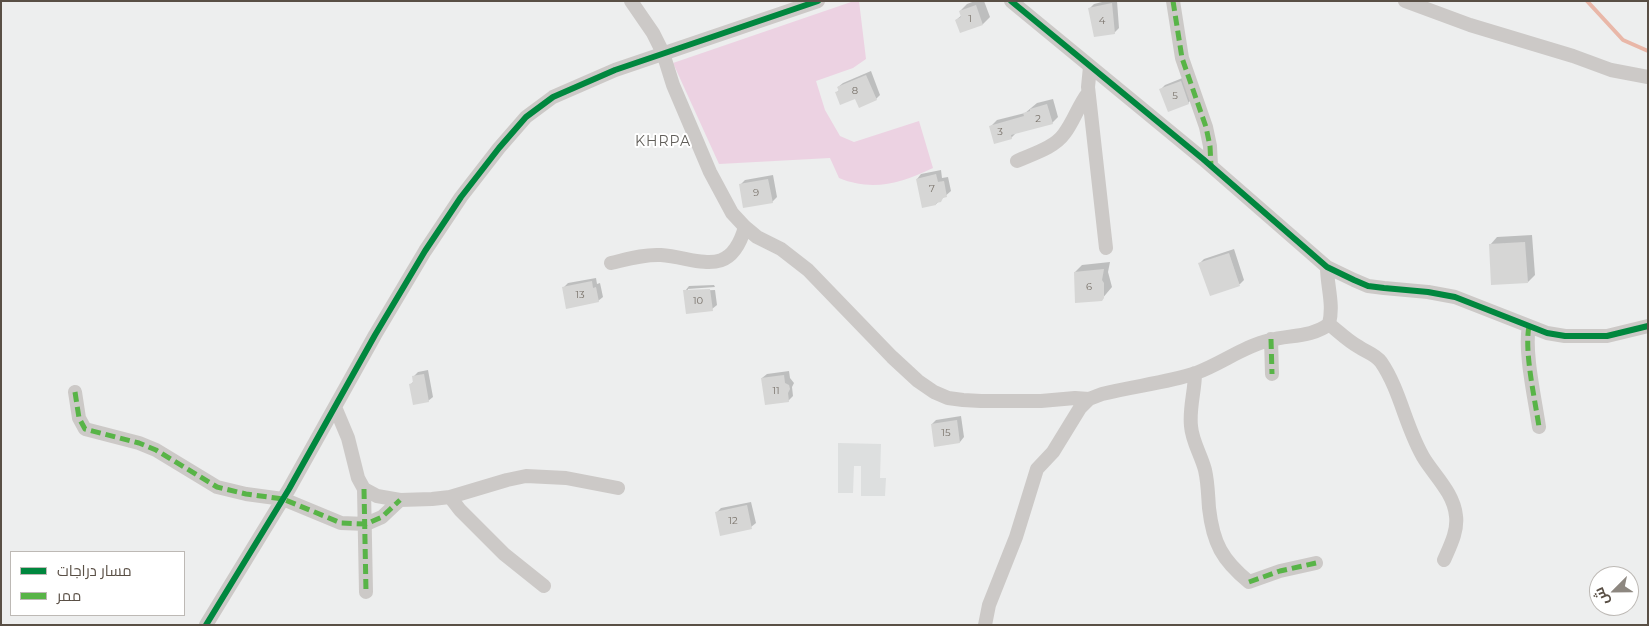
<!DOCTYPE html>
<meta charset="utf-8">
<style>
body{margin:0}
#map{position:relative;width:1649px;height:626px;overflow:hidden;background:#edeeee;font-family:Montserrat,Cairo,sans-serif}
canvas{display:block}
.frame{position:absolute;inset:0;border:2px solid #594f45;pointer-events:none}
.legend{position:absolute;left:10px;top:551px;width:175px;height:65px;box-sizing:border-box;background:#fff;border:1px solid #bdb9b5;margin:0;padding:6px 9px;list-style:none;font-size:15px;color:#594f45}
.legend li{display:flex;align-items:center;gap:10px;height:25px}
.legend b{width:25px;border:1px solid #bdb9b5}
.north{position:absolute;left:1589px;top:566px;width:50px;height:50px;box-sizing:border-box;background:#fff;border:1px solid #bdb9b5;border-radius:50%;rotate:247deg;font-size:14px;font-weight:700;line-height:20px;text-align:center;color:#594f45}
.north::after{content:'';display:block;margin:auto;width:18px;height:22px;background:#8d8780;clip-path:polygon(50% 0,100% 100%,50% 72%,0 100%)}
</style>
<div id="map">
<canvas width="1649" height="626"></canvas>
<div class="frame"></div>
<ul class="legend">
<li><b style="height:6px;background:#00873e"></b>مسار دراجات</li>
<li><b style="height:6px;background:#58b447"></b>ممر</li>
</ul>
<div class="north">ش</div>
</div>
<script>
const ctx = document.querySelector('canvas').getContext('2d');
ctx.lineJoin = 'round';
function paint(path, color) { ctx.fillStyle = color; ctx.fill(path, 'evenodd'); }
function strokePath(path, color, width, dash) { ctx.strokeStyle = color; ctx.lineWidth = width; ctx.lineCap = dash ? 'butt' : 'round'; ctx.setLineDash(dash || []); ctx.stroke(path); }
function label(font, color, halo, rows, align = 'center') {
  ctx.font = font + ' Montserrat,sans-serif'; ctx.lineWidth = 4; ctx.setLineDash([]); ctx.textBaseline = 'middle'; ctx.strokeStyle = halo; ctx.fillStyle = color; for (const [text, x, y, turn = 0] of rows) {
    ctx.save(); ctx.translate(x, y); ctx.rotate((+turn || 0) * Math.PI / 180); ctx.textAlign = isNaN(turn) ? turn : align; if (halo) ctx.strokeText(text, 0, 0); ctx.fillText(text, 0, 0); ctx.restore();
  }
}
paint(new Path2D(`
 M838,443L881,444L880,478H886L885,496H861V466H854L853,493H838Z`), '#dddfdf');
paint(new Path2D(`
 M854,1H859L866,59L853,68L816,81L825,110L840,136L854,142L919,121L933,168C901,183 873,192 839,178L830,158L719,164L673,63Z`), '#ecd2e2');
paint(new Path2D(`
 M975,1H984L990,17L983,24L961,31L956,20L962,15L960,11L967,4Z
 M1106,1H1117L1119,28L1114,33L1090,8L1094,4Z
 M871,71L880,95L876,99L856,97L837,92L839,90L838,87L843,83Z
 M1185,77L1193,98L1188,103L1160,90L1165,85Z
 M1053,99L1058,117L1052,123L1017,132L1011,138L991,126L997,120L1025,113L1037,103Z
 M941,170L942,178L948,177L951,191L936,204L917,179L921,174Z
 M773,175L777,197L772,202L740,185L745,180Z
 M1532,235L1535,275L1528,282L1490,245L1497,237Z
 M1234,249L1244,280L1240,284L1210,294L1200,263L1204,259Z
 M1110,262L1108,272L1112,287L1101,300L1075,272L1082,265Z
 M596,278L597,284L600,283L603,297L598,301L563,288L568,283Z
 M714,285L715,287L688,289V291L715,290L717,305L712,309L685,291L689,286Z
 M428,370L433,397L428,401L410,385L414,381L413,377L418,372Z
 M789,371L790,378L794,383L792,387L793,396L788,401L762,378L767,374Z
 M961,416L964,437L960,442L935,446L932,424L936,420Z
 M751,502L756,523L751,527L716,513L721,508Z`), '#0003');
strokePath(new Path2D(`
 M1587,1L1623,40L1648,51`), '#e9b7a8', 4);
paint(new Path2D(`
 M1112,3L1115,34L1094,37L1088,8Z
 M976,5L983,25L960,33L955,20L961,17L959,11Z
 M866,75L877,100L859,108L855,99L840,105L835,92L839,91L837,87Z
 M1181,81L1189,104L1168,112L1159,89Z
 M1047,104L1053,124L1011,135L1012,139L994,144L989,126L1024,116L1023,113L1030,111V109Z
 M936,174L938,182L944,181L947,197L943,198L941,202L936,203V205L922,208L916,179Z
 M768,179L773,203L743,208L739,184Z
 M1525,242L1528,283L1491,285L1489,244Z
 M1229,253L1240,286L1210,296L1198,263Z
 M1104,269L1102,280L1104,283V298L1102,301L1075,303L1074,272Z
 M592,281L593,288L596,287L599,302L566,309L562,287Z
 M710,289L713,311L686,314L683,290Z
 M424,374L429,402L413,405L409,384L413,383L412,376Z
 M784,375L785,383L789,385L790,389L788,393L789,402L765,405L761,378Z
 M957,420L960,443L934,447L931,424Z
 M747,505L752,529L720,536L715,512Z`), '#d6d6d5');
strokePath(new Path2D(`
 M631,1L653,33L663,53L673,85L693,132L710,172L732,213L745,227L757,237L781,249L808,270L892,357L918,381L934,392L948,398L963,400L981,401H1041L1075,398L1089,399
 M1011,1L1203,159L1327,267L1354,280L1368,286L1384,288L1428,292L1455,297L1547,333L1565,336H1607L1648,326
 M1173,1L1182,58L1206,127L1210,146L1211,166
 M1405,1L1470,25L1573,56L1611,70L1648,77
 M1090,67L1088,87L1106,248
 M1017,161C1032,154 1054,148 1064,134C1074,121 1078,106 1088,93
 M611,263C628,259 644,254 661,255C699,258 730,280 745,227
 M1329,324C1338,331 1348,341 1359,347C1366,352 1375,354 1381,362C1401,391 1406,430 1425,460C1436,477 1454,494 1456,516C1458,531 1450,546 1444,560
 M1529,326C1524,352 1535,399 1539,427
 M1271,339L1272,374
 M1195,373C1195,391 1189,408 1191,426C1192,441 1201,455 1205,470C1208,483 1208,495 1209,508C1213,543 1222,560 1249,582L1280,571L1316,563
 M75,392L79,418L85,429L139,443L156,450L217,487L246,494L283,499L341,523L366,524L382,517L400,500
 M335,407L348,438L358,478L364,489L377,496L400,500L432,499L450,497L507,480L526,476L566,478L618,488
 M364,489L366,592
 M450,497L460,510L504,554L544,586
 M206,625L289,489L375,335L425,251L461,197L499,148L526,117L553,97L615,70L818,1
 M985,625L989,605L1016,537L1037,469L1053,452L1080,408L1089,399L1102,394C1133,386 1166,383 1196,373C1221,364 1244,346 1270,340C1289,335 1313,337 1329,324C1334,304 1327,286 1327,267`), '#ccc9c7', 14);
strokePath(new Path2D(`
 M1173,1L1182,58L1206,127L1210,146L1211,166
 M1529,326C1524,352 1535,399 1539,427
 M1271,339L1272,374
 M75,392L79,418L85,429L139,443L156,450L217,487L246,494L283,499L341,523L366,524L382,517L400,500
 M364,489L366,592
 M1249,582L1280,571L1316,563`), '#58b447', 5, [10, 5]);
strokePath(new Path2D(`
 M1011,1L1203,159L1327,267L1354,280L1368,286L1384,288L1428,292L1455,297L1547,333L1565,336H1607L1648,326
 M206,625L289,489L375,335L425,251L461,197L499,148L526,117L553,97L615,70L818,1`), '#00873e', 6);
label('10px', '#79726a', null, [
 ["1",970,19],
 ["4",1102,21],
 ["8",855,91],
 ["5",1175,96],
 ["2",1038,119],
 ["3",1000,132],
 ["7",932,189],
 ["9",756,193],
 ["6",1089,287],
 ["13",580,295],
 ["10",698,301],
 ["11",776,391],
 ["15",946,433],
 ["12",733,521]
]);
ctx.letterSpacing = '1px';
label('14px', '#615e59', '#fff', [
 ["KHRPA",663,142]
]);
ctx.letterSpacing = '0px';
</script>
